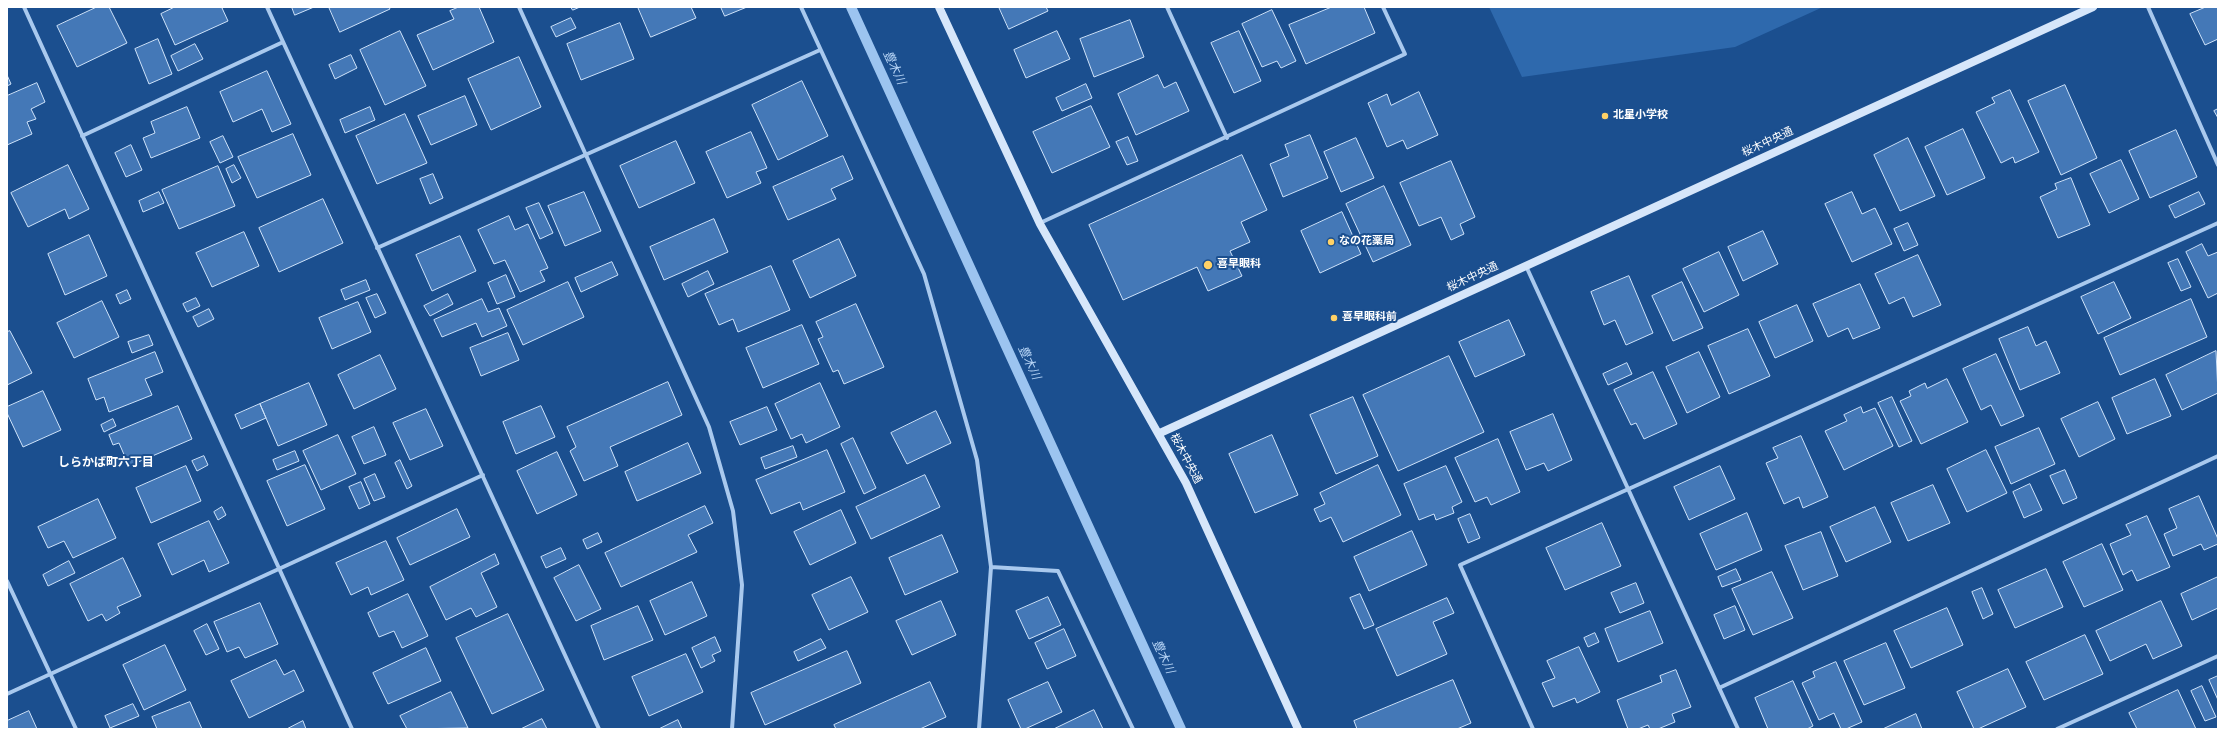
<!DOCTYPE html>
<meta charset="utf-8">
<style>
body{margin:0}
#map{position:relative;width:2225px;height:736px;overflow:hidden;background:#1b4f8f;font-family:Overpass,sans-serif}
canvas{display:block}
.frame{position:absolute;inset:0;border:8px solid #fff;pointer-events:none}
</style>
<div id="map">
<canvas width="2225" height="736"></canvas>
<div class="frame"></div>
</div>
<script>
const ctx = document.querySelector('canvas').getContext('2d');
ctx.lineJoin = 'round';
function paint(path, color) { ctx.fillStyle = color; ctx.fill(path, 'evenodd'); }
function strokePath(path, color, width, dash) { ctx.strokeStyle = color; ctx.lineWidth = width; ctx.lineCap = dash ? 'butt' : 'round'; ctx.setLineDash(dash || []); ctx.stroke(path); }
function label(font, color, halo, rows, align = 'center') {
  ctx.font = font + ' Overpass,"Noto Sans JP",sans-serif'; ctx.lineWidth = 4; ctx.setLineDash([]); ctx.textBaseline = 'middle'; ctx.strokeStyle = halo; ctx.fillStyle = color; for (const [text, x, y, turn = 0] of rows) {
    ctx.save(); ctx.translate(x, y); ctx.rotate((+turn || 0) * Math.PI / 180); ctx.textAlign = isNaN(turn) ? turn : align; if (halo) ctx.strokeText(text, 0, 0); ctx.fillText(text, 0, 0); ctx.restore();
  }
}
paint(new Path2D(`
 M1489,7H1823L1735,47L1522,77Z`), '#2e69ad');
strokePath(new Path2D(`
 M851,7L1181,729`), '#9cc4f0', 10);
const building = new Path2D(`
 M97,7H109L127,43L77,67L57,26Z
 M175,7H225L222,8L228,21L175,45L161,14Z
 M292,7H314L295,15Z
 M329,7H389L390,9L340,32Z
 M459,7H479L494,42L433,70L417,35L454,19L450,11Z
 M571,7H580L573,10Z
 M638,7H691L696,18L651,37Z
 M721,7H747L725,16Z
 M999,7H1046L1048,11L1009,29Z
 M1332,7H1364L1375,33L1306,64L1289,25Z
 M2206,7H2218V39L2205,45L2190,14Z
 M1272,10L1296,61L1281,68L1277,61L1262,67L1242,24Z
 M571,18L576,28L556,37L551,27Z
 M1130,20L1144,57L1094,77L1080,39Z
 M620,23L634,59L581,80L567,44Z
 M400,31L426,86L385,105L360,50Z
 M1057,31L1070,59L1026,78L1014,50Z
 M1239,31L1261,81L1234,93L1211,43Z
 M158,39L172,74L149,84L135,49Z
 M195,44L203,59L178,71L171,56Z
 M351,55L357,68L335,79L329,65Z
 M519,57L541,107L491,130L468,79Z
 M267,71L291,124L272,132L262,109L233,122L220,92Z
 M7,75L11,84L7,86Z
 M1158,75L1164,88L1176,82L1189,111L1136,135L1118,94Z
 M802,81L828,136L778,160L752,105Z
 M37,83L45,102L31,109L36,119L27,122L32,134L7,145V96Z
 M1086,84L1092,98L1062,111L1056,98Z
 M2065,85L2097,158L2061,175L2028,101Z
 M2010,90L2039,152L2015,163L2013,157L2001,163L1976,112L1995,103L1992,98Z
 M1419,92L1438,135L1407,149L1403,140L1387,147L1368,103L1387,94L1391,105Z
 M465,96L477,125L431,145L418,116Z
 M1091,106L1110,147L1052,173L1033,132Z
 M187,107L200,138L151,158L143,138L155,133L151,122Z
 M370,107L375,120L345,133L340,120Z
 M2218,109V118L2214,111Z
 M405,114L427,163L377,184L356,136Z
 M1963,129L1985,178L1947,195L1925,147Z
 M2176,130L2197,177L2150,198L2129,151Z
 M751,132L767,168L756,172L761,183L727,198L706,152Z
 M293,134L311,175L257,198L238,157Z
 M1310,135L1328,178L1283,197L1270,164L1289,156L1285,145Z
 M223,136L233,157L220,163L210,142Z
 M1128,137L1138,161L1127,165L1116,142Z
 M1356,138L1374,178L1341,192L1324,152Z
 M1908,138L1935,196L1900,211L1874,155Z
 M676,141L695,183L639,208L620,166Z
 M131,145L142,170L126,177L115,153Z
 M1242,155L1267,210L1241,222L1250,242L1230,251L1242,276L1208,291L1197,267L1123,300L1089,225Z
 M843,156L853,179L831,189L836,199L788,220L773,187Z
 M2121,160L2139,199L2109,213L2090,174Z
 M1451,161L1475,217L1460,224L1464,234L1451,240L1441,217L1419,226L1400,183Z
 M68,165L89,209L69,219L65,209L28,227L11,193Z
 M234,165L241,178L232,183L226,169Z
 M218,166L235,206L179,229L162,190Z
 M433,174L443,198L430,204L420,179Z
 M2071,178L2090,225L2058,238L2040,197L2057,189L2055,184Z
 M1384,186L1411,245L1373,262L1346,204Z
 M159,192L164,203L143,212L139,201Z
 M584,192L601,231L565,246L548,206Z
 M1852,192L1862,214L1875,208L1892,244L1852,262L1825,204Z
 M2199,192L2205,204L2175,218L2169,206Z
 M323,199L343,243L279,272L259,228Z
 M539,203L553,233L540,239L526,208Z
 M1342,212L1361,254L1320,273L1301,231Z
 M509,216L515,230L528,224L548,268L540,271L545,281L520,292L505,260L494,264L478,230Z
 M714,219L728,252L664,280L650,247Z
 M1908,223L1918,245L1904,251L1894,229Z
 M1763,231L1778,264L1743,281L1728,247Z
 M244,232L259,266L212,287L196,253Z
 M89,235L107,276L65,295L48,254Z
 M460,236L476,271L432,291L416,255Z
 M839,239L856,276L810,298L793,261Z
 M2202,244L2208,256L2218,252V293L2208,298L2186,252Z
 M1719,252L1739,295L1704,312L1683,269Z
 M1918,255L1941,305L1913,317L1904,297L1889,304L1875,274Z
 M2178,259L2191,287L2181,291L2168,263Z
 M612,262L618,275L581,292L575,278Z
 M771,266L790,310L738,332L733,319L719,325L705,294Z
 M708,271L714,284L688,297L682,284Z
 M506,275L515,297L497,304L488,283Z
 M1629,276L1653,333L1626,345L1615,320L1604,325L1591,292Z
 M366,280L370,290L345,300L341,290Z
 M568,282L584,317L523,345L507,310Z
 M1682,282L1703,328L1673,341L1652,296Z
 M2114,282L2131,318L2098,334L2081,297Z
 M1860,284L1880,328L1853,339L1848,328L1828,337L1813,304Z
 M127,290L131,299L120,304L116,295Z
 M377,294L386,313L375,318L366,298Z
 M448,294L453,304L430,316L424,306Z
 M196,298L200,306L187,312L183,304Z
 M482,299L488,312L499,308L507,326L482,337L476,323L442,337L434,320Z
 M2191,299L2207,337L2120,375L2104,338Z
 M102,301L119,337L74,358L57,323Z
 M358,302L371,332L332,349L319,318Z
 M856,304L884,367L844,384L838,370L833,372L818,339L823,337L816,322Z
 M1797,305L1813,341L1775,358L1759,322Z
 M209,309L214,319L198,327L193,317Z
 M1509,320L1525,355L1475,377L1459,342Z
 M802,325L819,364L763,388L746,348Z
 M2028,327L2036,346L2046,341L2060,373L2020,390L1999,339Z
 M1748,329L1770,376L1729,394L1708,346Z
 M10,331L32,373L7,385V332Z
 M508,333L519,360L481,376L470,348Z
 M149,335L153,345L132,353L128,342Z
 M2216,351L2218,393L2182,410L2166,375Z
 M155,352L163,372L145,379L152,395L109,412L104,397L96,400L88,379Z
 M1699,352L1720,397L1687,413L1666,367Z
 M1996,354L2024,416L2001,426L1991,405L1981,410L1963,369Z
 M380,355L396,389L354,409L338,375Z
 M1449,356L1484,432L1398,471L1363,395Z
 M1627,363L1632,374L1608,385L1603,374Z
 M1653,372L1677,424L1644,439L1636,423L1631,425L1614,390Z
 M1947,379L1968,422L1921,444L1900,401L1911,396L1909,391L1925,383L1927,388Z
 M2155,379L2171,416L2127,434L2112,398Z
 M668,382L682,415L610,447L618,466L584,481L570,451L576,447L567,427Z
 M309,383L327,425L278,446L260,404Z
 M820,383L840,427L806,443L802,434L791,439L775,404Z
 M43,391L61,430L23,447L7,413V407Z
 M1353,397L1378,456L1336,474L1310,415Z
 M1892,397L1912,441L1899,447L1878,403Z
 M2098,402L2115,439L2079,457L2061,419Z
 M260,404L266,418L241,429L235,415Z
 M178,406L192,439L129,466L119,443L113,445L109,435Z
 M541,406L555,437L516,454L503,422Z
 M767,407L777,430L740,445L730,422Z
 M1861,407L1863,413L1875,408L1893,446L1844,470L1825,431L1847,421L1844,415Z
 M426,409L443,446L410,460L393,423Z
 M936,411L951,443L907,464L891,433Z
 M1553,414L1572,460L1548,471L1544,463L1526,470L1510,432Z
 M113,419L116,426L104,432L101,425Z
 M374,427L386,455L364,464L352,437Z
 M2039,428L2055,464L2011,484L1995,447Z
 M338,435L356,474L321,490L303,451Z
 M1272,435L1298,495L1255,513L1229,454Z
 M1801,436L1828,497L1803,508L1799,497L1784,504L1766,463L1778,458L1773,448Z
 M853,438L876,488L864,494L841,444Z
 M1498,439L1520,492L1491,505L1487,497L1475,502L1455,458Z
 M688,443L701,473L637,501L625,472Z
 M793,446L797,457L765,469L761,458Z
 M827,450L845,492L803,510L800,502L771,514L756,480Z
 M1986,450L2007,493L1967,512L1947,469Z
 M295,451L299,461L277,470L273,460Z
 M557,452L577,495L537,514L517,471Z
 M204,456L208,465L197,471L192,461Z
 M400,460L412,486L407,489L395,463Z
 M305,465L325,509L287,526L267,481Z
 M1378,465L1401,515L1343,542L1331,517L1320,522L1314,509L1325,504L1320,493Z
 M186,466L201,501L151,523L136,488Z
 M1446,466L1462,502L1452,507L1454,513L1436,520L1434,514L1419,520L1404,484Z
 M1720,466L1735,499L1689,520L1674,487Z
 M2065,470L2077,498L2063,504L2050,476Z
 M375,474L385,497L374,501L364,479Z
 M925,475L940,507L871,539L856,507Z
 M361,482L370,504L359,509L349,487Z
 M2030,484L2042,510L2024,518L2013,492Z
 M1933,485L1950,523L1908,541L1891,503Z
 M2199,496L2218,539V544L2204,550L2201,544L2173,556L2164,534L2177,528L2169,509Z
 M98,499L116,538L73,558L64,541L48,548L38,527Z
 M705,506L713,523L688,535L697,552L621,587L605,553Z
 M222,507L226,515L218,520L214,512Z
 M1875,507L1891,542L1846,562L1830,527Z
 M457,509L470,537L410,565L397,538Z
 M841,510L856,543L810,565L794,532Z
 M1747,513L1762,550L1716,570L1700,534Z
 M1470,514L1480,538L1468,543L1458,519Z
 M2147,516L2170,567L2137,581L2132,570L2123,575L2110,544L2131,535L2126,525Z
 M209,521L229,563L209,572L204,560L172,575L158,544Z
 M1602,523L1621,566L1565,590L1546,548Z
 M1412,531L1427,565L1369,591L1354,557Z
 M1821,532L1838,576L1803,590L1785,546Z
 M598,533L602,542L587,549L583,540Z
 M942,535L958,572L905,595L889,558Z
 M386,541L404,580L371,595L368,587L351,595L336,563Z
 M2102,544L2123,590L2084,607L2063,562Z
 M561,548L566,559L546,568L541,557Z
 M495,554L499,564L481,573L497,607L476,617L471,608L446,620L430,587Z
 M123,558L141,596L117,607L120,613L106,621L102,614L88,621L70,584Z
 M69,561L75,573L48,586L43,575Z
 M579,565L601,609L576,621L554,578Z
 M1736,569L1741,580L1722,587L1718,577Z
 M2046,569L2063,607L2015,628L1998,590Z
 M1772,572L1793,618L1753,635L1732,589Z
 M851,577L868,612L829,630L812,595Z
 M2218,577V608L2192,620L2181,594Z
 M692,582L707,616L665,635L650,601Z
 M1636,583L1644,603L1620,613L1611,593Z
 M1982,588L1993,614L1983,619L1972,592Z
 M408,594L428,636L402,648L394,631L379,637L368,613Z
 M1360,594L1374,625L1364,629L1350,598Z
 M1048,597L1061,625L1029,639L1016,611Z
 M1447,598L1454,613L1433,622L1447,654L1397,676L1376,629Z
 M941,601L956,635L912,655L896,621Z
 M2161,601L2182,646L2153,659L2146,644L2110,661L2096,631Z
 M260,603L278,644L245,658L239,647L227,652L214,622Z
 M638,606L653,640L604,660L591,626Z
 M1735,606L1745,630L1724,639L1714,615Z
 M1947,608L1963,645L1911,668L1894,631Z
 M1650,611L1663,643L1618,662L1605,629Z
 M508,614L544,690L492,714L456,638Z
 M207,624L219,649L206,655L194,631Z
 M1064,629L1076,656L1047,669L1035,643Z
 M1595,633L1599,642L1588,647L1584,638Z
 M2085,635L2103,674L2044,700L2026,662Z
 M715,637L721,651L712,655L715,661L701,668L692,648Z
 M821,639L826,648L798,661L794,652Z
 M1886,643L1905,688L1864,705L1844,661Z
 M165,645L186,690L144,710L123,665Z
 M1579,647L1600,692L1577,703L1575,698L1553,707L1542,683L1555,678L1547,661Z
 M426,648L441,681L388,704L373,673Z
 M847,651L861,683L765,725L751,693Z
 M686,654L703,692L649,716L632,677Z
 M276,660L284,675L294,670L304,691L249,718L231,681Z
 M1836,662L1862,722L1846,729H1841L1834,713L1819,720L1802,683L1815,677L1813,672Z
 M2008,669L2026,707L1978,729H1974L1957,692Z
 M1676,670L1691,707L1672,714L1675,722L1658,729H1650L1648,725L1638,729H1628L1617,700L1662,682L1660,676Z
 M2218,676V700L2209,680Z
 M1453,680L1471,723L1457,729H1357L1354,721Z
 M1793,681L1813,726L1807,729H1768L1755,698Z
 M930,682L946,717L920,729H836L834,725Z
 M1048,682L1062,712L1025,729H1021L1008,700Z
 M2202,686L2216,717L2205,721L2191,691Z
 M2178,690L2196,729H2137L2129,713Z
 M451,692L468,728L407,729L400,716Z
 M190,702L202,729H157L152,717Z
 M133,704L139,716L110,728L105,716Z
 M1094,710L1103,729H1054Z
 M29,711L37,729H7V721Z
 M1916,714L1922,729H1883Z
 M542,719L547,729H521Z
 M678,720L682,729H659Z
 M303,721L306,729H287Z`);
paint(building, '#4478b7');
strokePath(building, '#cfe3fa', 1);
strokePath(new Path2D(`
 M24,7L352,729
 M267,7L599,729
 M519,7L709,427L733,511L742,585L732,729
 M801,7L924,274L977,460L991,567L979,729
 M1167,7L1227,138
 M2148,7L2218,165
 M82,136L283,42
 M1040,223L1405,54L1383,7
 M377,248L820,50
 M1526,266L1738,729
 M991,567L1058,571L1133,729
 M7,581L76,729
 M1719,688L2218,456
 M7,694L483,475
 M1533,729L1460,565L2218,223
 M2057,729L2218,656`), '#a9c9ee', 4);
strokePath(new Path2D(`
 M939,7L1040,224L1186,483L1298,729
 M1160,433L2093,7`), '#d6e6fa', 8);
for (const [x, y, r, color] of [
 [1605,116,4,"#ffd166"],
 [1331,242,4,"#ffd166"],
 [1208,265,5,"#ffd166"],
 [1334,318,4,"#ffd166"]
]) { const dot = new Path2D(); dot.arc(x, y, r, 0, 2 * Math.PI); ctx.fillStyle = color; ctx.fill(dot); strokePath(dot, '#1b4f8f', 1.5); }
label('bold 11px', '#fff', '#1b4f8f', [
 ["北星小学校",1613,116],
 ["なの花薬局",1339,242],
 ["喜早眼科",1217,265],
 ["喜早眼科前",1342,318]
], 'left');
label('11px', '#fff', '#1b4f8f', [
 ["桜木中央通",1768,143,-25],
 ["桜木中央通",1473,278,-25],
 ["桜木中央通",1185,459,62]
]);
label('italic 12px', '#b5d3f5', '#1b4f8f', [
 ["豊木川",893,68,65],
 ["豊木川",1028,363,65],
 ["豊木川",1162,657,65]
]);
label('bold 12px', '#fff', '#1b4f8f', [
 ["しらかば町六丁目",106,464]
]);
</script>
